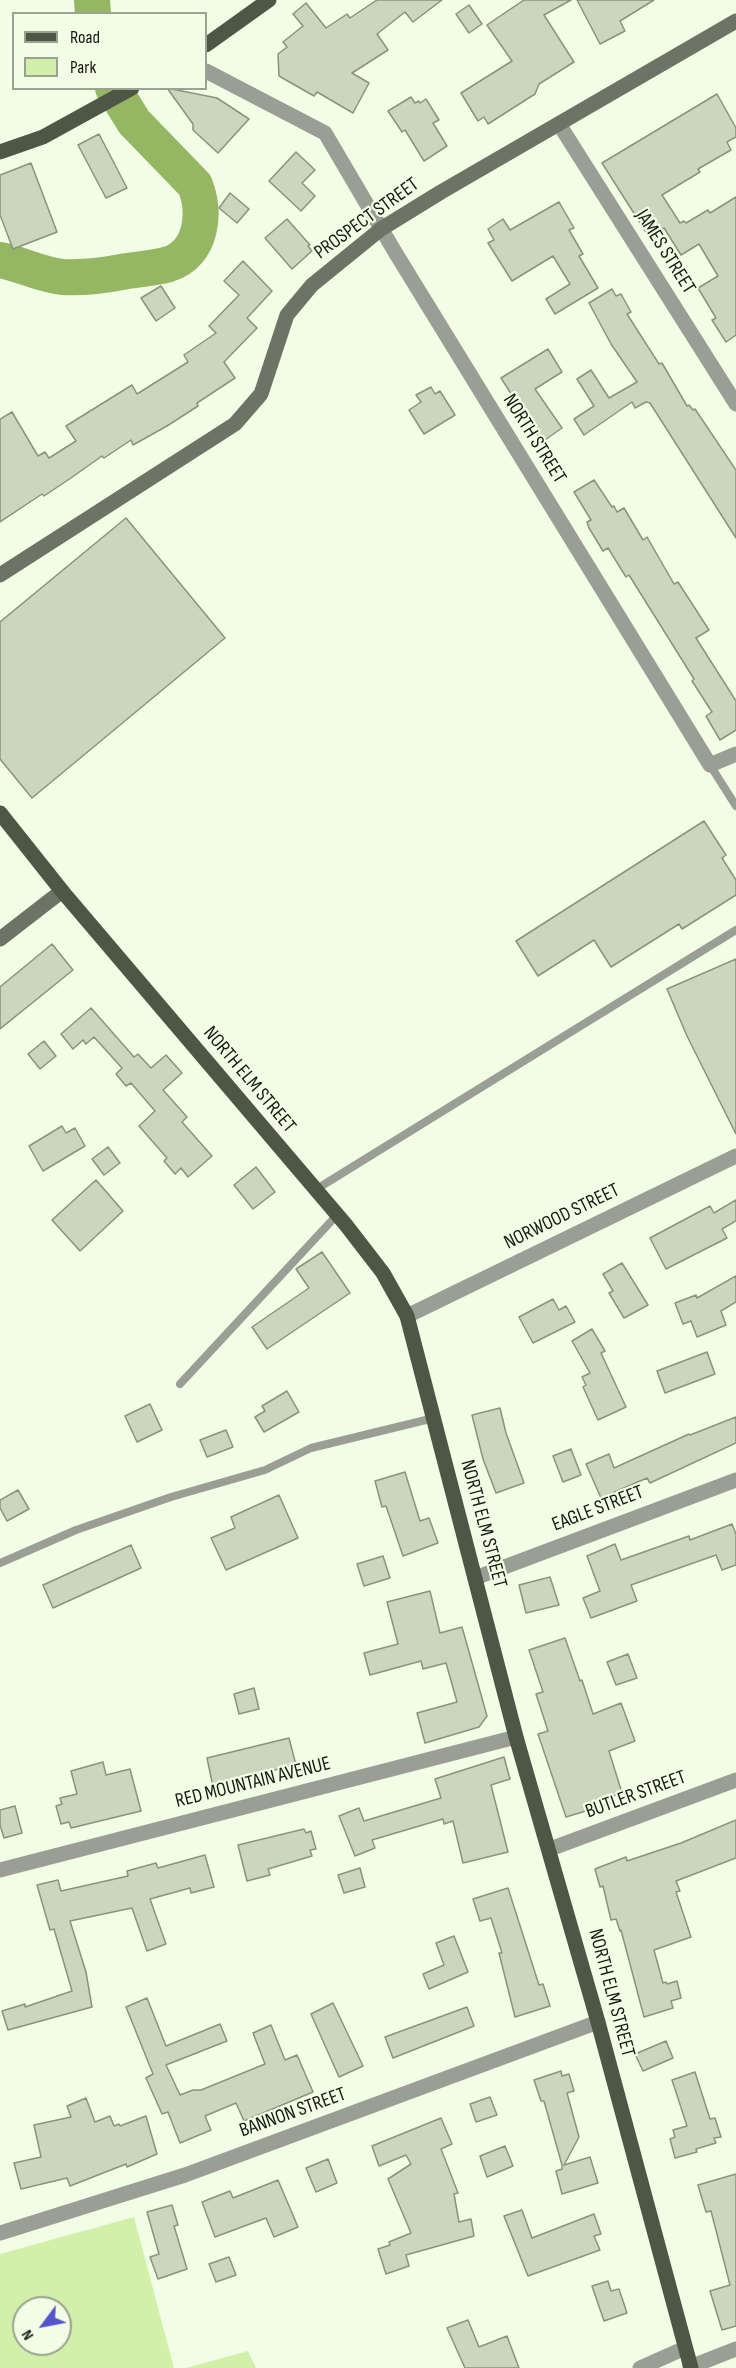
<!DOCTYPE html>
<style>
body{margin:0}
#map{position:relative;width:736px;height:2368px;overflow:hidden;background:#f2fde5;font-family:"Sofia Sans Condensed",sans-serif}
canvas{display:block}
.legend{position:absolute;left:12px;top:12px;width:195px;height:78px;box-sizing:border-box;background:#f2fde5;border:2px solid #9aa291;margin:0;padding:8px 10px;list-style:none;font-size:18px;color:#161a12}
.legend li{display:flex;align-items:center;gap:12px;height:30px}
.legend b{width:30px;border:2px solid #9aa291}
.north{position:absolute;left:12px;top:2296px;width:60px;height:60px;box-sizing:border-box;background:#f2fde5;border:2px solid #9aa291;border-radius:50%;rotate:238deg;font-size:16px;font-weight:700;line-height:24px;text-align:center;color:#161a12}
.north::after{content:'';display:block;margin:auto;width:21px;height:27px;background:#5355cc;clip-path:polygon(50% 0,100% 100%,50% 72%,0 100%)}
</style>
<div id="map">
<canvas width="736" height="2368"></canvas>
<ul class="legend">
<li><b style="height:8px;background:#4e5645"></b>Road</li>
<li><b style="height:16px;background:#d3f0ab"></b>Park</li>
</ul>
<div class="north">N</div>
</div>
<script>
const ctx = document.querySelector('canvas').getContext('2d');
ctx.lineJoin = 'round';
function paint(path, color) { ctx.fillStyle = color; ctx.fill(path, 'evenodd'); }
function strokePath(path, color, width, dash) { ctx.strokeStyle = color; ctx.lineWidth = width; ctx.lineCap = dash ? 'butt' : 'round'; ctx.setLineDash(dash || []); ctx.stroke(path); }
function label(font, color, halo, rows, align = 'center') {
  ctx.font = font + ' "Sofia Sans Condensed",sans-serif'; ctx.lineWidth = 4.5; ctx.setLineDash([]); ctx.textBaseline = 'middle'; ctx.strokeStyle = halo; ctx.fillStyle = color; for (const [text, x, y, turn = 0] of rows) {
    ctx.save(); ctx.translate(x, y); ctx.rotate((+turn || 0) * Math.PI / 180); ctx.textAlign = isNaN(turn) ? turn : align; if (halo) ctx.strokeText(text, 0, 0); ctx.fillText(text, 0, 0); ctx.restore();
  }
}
paint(new Path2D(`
 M134,2217L174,2368H0V2254ZM24,2308H60V2344H24Z
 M248,2351L256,2368H186Z`), '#d3f0ab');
strokePath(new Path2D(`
 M92,0L93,14
 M0,260C21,264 41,275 63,277C83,278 107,275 127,271C141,269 156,268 169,264C202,253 206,213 195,185L134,122L113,88`), '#95b763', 36);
const building = new Path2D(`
 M377,0H442L413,22L405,12L377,34L388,50L352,73L369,83L353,113L317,92L314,96L279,76L278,54L287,47L283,42L303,26L293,14L306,3L326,28L347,14L350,18Z
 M524,0H571L544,15L574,62L539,84L535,94L488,124L484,117L478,121L461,93L512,61L487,25Z
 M577,0H654L620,21L625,31L600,44Z
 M469,5L482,24L469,33L456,14Z
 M167,88L217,98L249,119L218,153L193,130V124Z
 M717,94L736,128V137L727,142L731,150L698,169L700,172L662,195L680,223L684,221L686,223L708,210L710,213L736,197V335L726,342L712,320L716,318L698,288L718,276L699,244L681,255L664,228L649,237L602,163Z
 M411,97L415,103L419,101L420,103L426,99L439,120L433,123L447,146L424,161L405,130L402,132L388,111Z
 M99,134L127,188L106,198L78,145Z
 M296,152L315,170L302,183L315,196L301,211L269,181Z
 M31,163L57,232L13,249L0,215V175Z
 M230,193L249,209L237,223L219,208Z
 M559,202L574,228L569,230L583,254L579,256L598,288L555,314L546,299L570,284L553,256L512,281L488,243L494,240L488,229L503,219L510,230Z
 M287,219L310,245L308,246L312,251L292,269L265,238Z
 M243,261L272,291L247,318L257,328L224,362L235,378L197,403L198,406L167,426L133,445L131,440L104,458L102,456L68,480L44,496L42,494L0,522V419L12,412L38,456L45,452L49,458L76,441L66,426L132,385L137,394L188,362L184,355L216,333L209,326L239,295L224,281Z
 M161,286L175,308L156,321L141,298Z
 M612,289L616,296L621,294L631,312L627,314L659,364L662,363L687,406L689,405L693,410L695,409L736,470V538L650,403L646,402L635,408L632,402L584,435L574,419L594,406L577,379L591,370L609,398L637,382L611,344L589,303Z
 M548,349L562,372L535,389L562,428L542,442L501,378Z
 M431,387L435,394L440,391L455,415L424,434L409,410L421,402L416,395Z
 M594,480L612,507L614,506L617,512L624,508L643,540L647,537L674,584L678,582L709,630L696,638L736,701V730L720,740L706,716L712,712L692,681L694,679L629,575L626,577L608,548L603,551L589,528L587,522L591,520L574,492Z
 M126,518L225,638L32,798L0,759V622Z
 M704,821L726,855L722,858L736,880V895L682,929L679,924L611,967L594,940L538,976L516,941Z
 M52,944L73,970L0,1029V987Z
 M736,959V1134L687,1036L667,989Z
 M91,1008L134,1057L138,1054L151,1068L166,1055L182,1073L163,1090L187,1117L182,1122L212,1156L188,1177L181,1168L175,1174L164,1161L167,1158L139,1126L155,1111L131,1083L126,1086L116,1074L122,1068L94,1037L86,1044L83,1040L73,1049L61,1034Z
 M44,1041L56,1056L40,1069L28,1054Z
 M62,1126L66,1133L75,1128L85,1146L43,1171L29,1146Z
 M108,1147L120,1163L104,1175L92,1159Z
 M256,1167L275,1192L253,1209L234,1185Z
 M96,1180L123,1211L80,1251L52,1220Z
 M736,1200V1221L722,1229L727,1238L666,1269L650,1238L710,1206L714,1213Z
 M322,1252L350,1293L267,1349L252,1327L309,1288L296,1269Z
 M622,1263L648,1305L624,1318L609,1293L613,1291L603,1274Z
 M736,1276V1302L721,1311L726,1325L697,1337L691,1321L683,1324L675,1303L696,1295L697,1298Z
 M553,1299L559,1310L566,1306L575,1322L533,1343L519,1317Z
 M592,1329L605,1351L601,1353L626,1407L598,1420L583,1387L586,1385L582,1377L590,1373L572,1341Z
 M707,1352L715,1374L665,1393L657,1371Z
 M287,1391L299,1412L264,1432L255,1417L265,1411L262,1406Z
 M150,1404L162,1430L137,1442L125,1416Z
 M500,1408L506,1433L524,1483L496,1493L483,1459L472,1415Z
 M736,1417V1443L650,1483L647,1478L601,1498L586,1464L609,1454L614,1468L689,1434L690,1435Z
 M226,1430L233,1447L207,1457L200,1440Z
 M571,1449L581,1475L563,1482L553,1456Z
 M405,1472L420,1521L429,1518L438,1543L403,1556L386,1506L382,1507L375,1481Z
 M18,1490L29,1509L7,1521L0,1508V1500Z
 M279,1495L298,1538L226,1570L211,1538L235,1528L231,1517Z
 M732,1524L736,1534V1565L722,1570L716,1555L631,1585L637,1601L591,1618L583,1598L600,1591L587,1556L615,1544L621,1560L689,1536L690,1540Z
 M131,1545L141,1568L53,1608L43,1585Z
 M383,1556L390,1578L364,1586L357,1564Z
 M550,1577L559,1605L526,1613L519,1585Z
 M430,1591L440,1633L462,1627L487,1716L479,1727L425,1743L417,1713L457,1702L446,1663L423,1669L421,1661L370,1675L364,1653L398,1644L387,1602Z
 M565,1638L580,1681L582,1680L593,1714L621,1703L635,1741L609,1751L622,1793L610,1797L612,1803L566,1817L538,1734L548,1731L536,1694L543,1692L529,1650Z
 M628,1654L637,1678L616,1685L607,1662Z
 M254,1688L259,1709L239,1714L234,1694Z
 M289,1738L296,1765L236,1779L237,1782L213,1787L207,1758Z
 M504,1757L510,1779L491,1785L508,1852L463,1863L453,1821L444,1824L443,1819L372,1840L375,1848L355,1856L339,1816L359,1808L364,1821L441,1798L435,1779Z
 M103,1762L106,1775L130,1769L141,1811L71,1828L69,1822L61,1824L56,1806L62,1804L60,1798L77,1794L71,1771Z
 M15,1806L22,1833L4,1838L0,1825V1810Z
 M736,1820V1858L676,1881L680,1891L676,1892L691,1937L654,1950L663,1983L666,1982L667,1984L677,1981L681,1998L671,2001L673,2008L644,2017L621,1930L620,1931L616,1919L611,1920L603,1886L600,1887L595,1869L626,1857L627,1861L681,1843Z
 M304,1829L306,1833L311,1831L316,1849L310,1850L312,1856L268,1869L270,1875L247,1881L238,1845Z
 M205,1855L214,1887L191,1893L190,1888L150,1899L166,1944L147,1951L132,1908L70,1921L86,1972L92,2007L8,2030L2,2011L25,2004V2007L72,1991L54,1929L50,1930L37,1885L58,1880L61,1891L128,1876L127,1871L156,1863L158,1868Z
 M360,1868L365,1887L344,1893L338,1875Z
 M508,1888L539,1985L543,1984L550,2006L515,2017L499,1953H502L491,1918L480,1921L473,1899Z
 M454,1936L468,1972L429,1989L423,1974L444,1965L436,1943Z
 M147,1998L166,2046L220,2024L227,2041L166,2065L180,2095L193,2090H201L265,2064L253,2033L271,2025L285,2060L297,2055L313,2092L244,2121L236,2103L205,2116L211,2130L180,2143L168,2112L162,2114L146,2078L153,2074L126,2007Z
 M333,2003L363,2066L339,2077L311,2014Z
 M467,2007L474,2026L393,2058L385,2037Z
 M666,2041L673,2058L643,2071L635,2054Z
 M561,2071L562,2076L569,2074L574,2091L567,2093L579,2137L564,2165L590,2157L598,2183L562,2194L556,2171L562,2169V2165L544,2101H541L534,2080Z
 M695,2072L710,2119L715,2118L721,2137L714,2138L716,2143L696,2149L697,2152L675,2158L670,2139L675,2137L673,2130L687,2126L672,2080Z
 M490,2097L497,2115L476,2122L470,2104Z
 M86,2098L95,2122L110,2116L114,2126L119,2124L120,2126L146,2116L157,2154L127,2167L126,2164L70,2186L67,2178L21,2189L14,2163L41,2157L34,2125L71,2117L67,2106Z
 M441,2118L452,2144L441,2149L458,2193L454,2194L459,2222L471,2219L474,2236L406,2255L409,2266L386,2274L378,2249L390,2245L389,2242L411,2233L388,2179L411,2164L406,2155L379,2166L372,2146Z
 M505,2146L513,2166L487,2177L480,2156Z
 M328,2159L337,2183L316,2192L306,2168Z
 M736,2174V2326L722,2330L710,2291L730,2285L711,2211L706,2212L698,2185Z
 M278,2180L298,2227L274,2237L266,2218L215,2237L202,2202L230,2191L233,2198Z
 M172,2205L178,2225L174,2226L187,2269L158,2279L150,2257L159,2254L147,2212Z
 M522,2210L532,2238L594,2214L601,2234L594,2236L600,2250L528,2276L504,2216Z
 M229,2257L236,2275L216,2282L209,2264Z
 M608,2281L611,2291L619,2289L627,2313L604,2321L592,2286Z
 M468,2320L479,2347L507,2336L519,2368H465L447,2328Z`);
paint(building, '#cbd6be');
strokePath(building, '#89937d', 1.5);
strokePath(new Path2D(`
 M710,765L736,806
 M315,1190L736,930
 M180,1384L337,1215
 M0,1563L76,1530L171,1497L265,1470L311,1448L434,1418`), '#9a9e94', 8);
strokePath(new Path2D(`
 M206,71L325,133L395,252L710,765L736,754
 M559,124L736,404
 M407,1316L736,1156
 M475,1578L736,1480
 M550,1849L736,1780
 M0,1870L516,1737
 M0,2233L185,2175L598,2022
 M690,2367L736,2349
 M640,2368L685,2348`), '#9a9e94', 15);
strokePath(new Path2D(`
 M0,575L235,424L261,394L287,315L312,285L381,229L441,192L736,21
 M0,939L62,891`), '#6d7465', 15);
strokePath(new Path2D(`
 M206,45L269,0
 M0,152L43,137L132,88
 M0,813L62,891L346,1225L383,1273L407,1316L516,1737L598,2022L691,2368`), '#4e5645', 15);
label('20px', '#161a12', '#f2fde5', [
 ["PROSPECT STREET",367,219,-36],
 ["JAMES STREET",665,252,58],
 ["NORTH STREET",534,439,58],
 ["NORTH ELM STREET",249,1080,50],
 ["NORWOOD STREET",562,1217,-26],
 ["EAGLE STREET",598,1509,-21],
 ["NORTH ELM STREET",483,1524,75],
 ["RED MOUNTAIN AVENUE",253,1783,-14],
 ["BUTLER STREET",636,1795,-20],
 ["NORTH ELM STREET",611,1993,75],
 ["BANNON STREET",293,2113,-20]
]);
</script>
